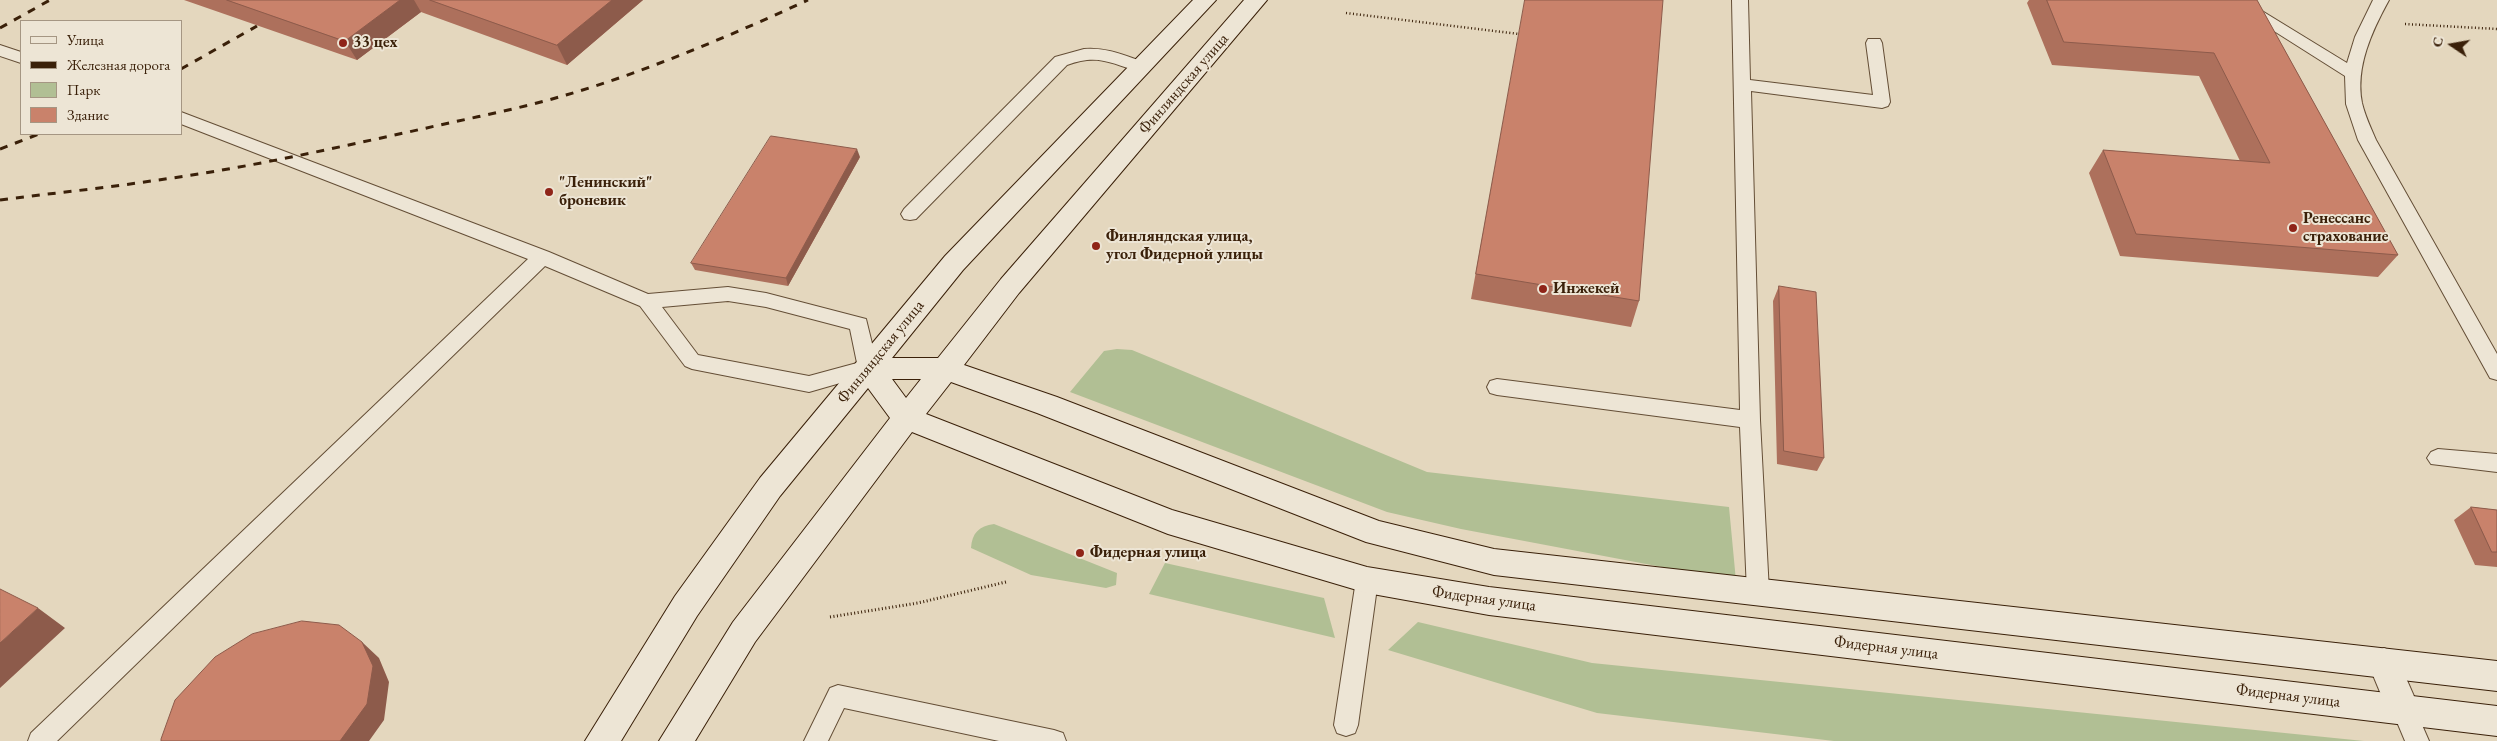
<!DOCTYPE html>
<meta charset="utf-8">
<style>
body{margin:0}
#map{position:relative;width:2497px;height:741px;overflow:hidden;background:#e4d7be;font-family:"EB Garamond",serif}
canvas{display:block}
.legend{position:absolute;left:20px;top:20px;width:162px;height:115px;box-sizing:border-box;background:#ede5d5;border:1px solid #a59683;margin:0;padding:6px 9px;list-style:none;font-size:15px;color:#3a2009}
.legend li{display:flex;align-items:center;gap:10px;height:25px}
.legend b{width:25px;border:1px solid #a59683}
.north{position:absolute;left:2427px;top:20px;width:50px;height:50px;-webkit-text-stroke:4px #ede5d5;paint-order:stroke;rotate:282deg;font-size:14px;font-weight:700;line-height:20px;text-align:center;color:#3a2009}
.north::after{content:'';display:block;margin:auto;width:18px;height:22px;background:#3a2009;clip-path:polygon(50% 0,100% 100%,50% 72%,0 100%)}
</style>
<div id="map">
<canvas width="2497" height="741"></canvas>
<ul class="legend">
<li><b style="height:6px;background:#ede5d5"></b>Улица</li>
<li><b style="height:6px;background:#3a2009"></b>Железная дорога</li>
<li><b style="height:14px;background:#b1bf94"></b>Парк</li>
<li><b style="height:14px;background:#c9826b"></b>Здание</li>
</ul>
<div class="north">С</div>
</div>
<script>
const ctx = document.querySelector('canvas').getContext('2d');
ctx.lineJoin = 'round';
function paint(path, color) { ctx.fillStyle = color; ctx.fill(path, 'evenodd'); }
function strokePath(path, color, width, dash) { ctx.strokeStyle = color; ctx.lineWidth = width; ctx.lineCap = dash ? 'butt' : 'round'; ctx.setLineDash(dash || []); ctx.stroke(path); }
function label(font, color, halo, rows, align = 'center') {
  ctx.font = font + ' "EB Garamond",serif'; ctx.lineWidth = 4; ctx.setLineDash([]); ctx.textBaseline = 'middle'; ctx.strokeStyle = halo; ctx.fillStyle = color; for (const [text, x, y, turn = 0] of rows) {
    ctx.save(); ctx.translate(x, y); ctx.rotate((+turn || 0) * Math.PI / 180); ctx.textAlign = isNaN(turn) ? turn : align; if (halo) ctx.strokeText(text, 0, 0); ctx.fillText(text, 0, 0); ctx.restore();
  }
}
paint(new Path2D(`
 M1117,349L1132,350L1427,472L1729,507L1736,581L1461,529L1387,512L1070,392L1104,351Z
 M994,524L1117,573L1116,585L1106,588L1031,575L971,548C972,533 979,526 994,524Z
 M1165,563L1324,598L1335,638L1149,594Z
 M1418,622L1592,663L2364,741H1834L1597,713L1388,650Z`), '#b1bf94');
const lane = new Path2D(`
 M1732,0H1748L1750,80L1873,95L1866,43L1868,39H1880L1882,43L1890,102L1888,106L1882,108L1751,91L1760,420L1769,592L1766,599L1758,602L1750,599L1747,592L1740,427L1497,395L1490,393L1487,387L1490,381L1497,379L1740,410Z
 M2225,0H2244L2347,63L2355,37L2373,0H2389C2372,31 2355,67 2362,103C2365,116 2371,128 2376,140L2497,354V380L2490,378L2358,140L2346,104L2345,76Z
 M0,45L21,52V63L0,56Z
 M1084,49C1107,47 1126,56 1147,63L1149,67L1147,71L1141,72C1111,64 1099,53 1067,65L916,219L910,220L904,219L901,214L904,209L1055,57Z
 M181,112L549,252L648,294L728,287L766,293L866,319L878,368L875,373L809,392L692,369L685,366L640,306L545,266L57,741H28L31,733L528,259L181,124ZM728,301L766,307L850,329L857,363L809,376L698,355L662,307Z
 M2438,449L2497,454V472L2431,464L2427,458L2431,452Z
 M1367,570L1375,573L1378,580L1358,725L1355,733L1346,736L1337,733L1334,725L1356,580L1359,573Z
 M838,685L1054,730L1063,733L1066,741H999L844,708L828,741H804L830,688Z
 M2404,699L2412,702L2429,741H2405L2392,710L2396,702Z`);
const street = new Path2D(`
 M2384,648L2395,653L2420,710L2416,721L2404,725L2392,721L2368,663L2373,653Z`);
const secondary = new Path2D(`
 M1193,0H1216L963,270L892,358H938L1001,279L1244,0H1267L1019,293L964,365L1057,397L1379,521L1494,549L2497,661V691L1494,575L1366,542L1037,413L951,382L926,414L1172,510L1367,567L1489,587L2497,706V736L1489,615L1367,593L1168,534L912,432L755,642L695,741H659L733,622L890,418L868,388L780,496L697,616L621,741H585L675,596L760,478L945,256ZM892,379H921L906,398Z`);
strokePath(lane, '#644e36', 2);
strokePath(street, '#644e36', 2);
strokePath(secondary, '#3a2009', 2);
strokePath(new Path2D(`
 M1346,13L1519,34
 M2405,24L2497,29`), '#3a2009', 2.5, [1, 2.5]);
strokePath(new Path2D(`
 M830,617L918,603L1006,582`), '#3a2009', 3, [1, 2.5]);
paint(lane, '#ede5d5');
paint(street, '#ede5d5');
paint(secondary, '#ede5d5');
strokePath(new Path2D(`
 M0,28L50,0
 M181,69L257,26
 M0,149L39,134
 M0,200C53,193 106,188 158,180C247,168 335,148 422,129C470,118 519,109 566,95C645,72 732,35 808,0`), '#3a2009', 3, [8, 8]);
paint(new Path2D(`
 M184,0H643L567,65L421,12L357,60Z
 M1525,0L1639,301L1631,327L1471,299Z
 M2029,0H2257L2398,255L2378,277L2120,256L2089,173L2103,150L2240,161L2199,76L2052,65L2027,3Z
 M860,157L788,286L695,270L691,263Z
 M1779,286L1824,458L1817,471L1777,464L1773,301Z
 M2471,507L2497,510V567L2475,565L2454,520Z`), '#ad705c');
paint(new Path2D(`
 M400,0H414L421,12L357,60L345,41Z
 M612,0H643L567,65L557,45Z
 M857,149L860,157L788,286L786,278Z
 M38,608L65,628L0,688V643Z
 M362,642L379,658L389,682L384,720L369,741H340Z`), '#8d5b4b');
const building = new Path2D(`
 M227,0H400L345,41Z
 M430,0H612L557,45Z
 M1525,0H1663L1639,301L1476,274Z
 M2047,0H2257L2398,255L2136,234L2103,150L2270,163L2214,53L2064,42Z
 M771,136L857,149L786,278L691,263Z
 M1779,286L1816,292L1824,458L1784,451Z
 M2471,507L2497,510V552H2492Z
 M0,589L38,608L0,643Z
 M302,621L339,625L362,642L373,666L367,704L340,741H161V739L175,700L215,657L252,634Z`);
paint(building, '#c9826b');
strokePath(building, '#8d5b4b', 1);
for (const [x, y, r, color] of [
 [343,43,5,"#8f2418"],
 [549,192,5,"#8f2418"],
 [2293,228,5,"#8f2418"],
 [1096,246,5,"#8f2418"],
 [1543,289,5,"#8f2418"],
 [1080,553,5,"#8f2418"]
]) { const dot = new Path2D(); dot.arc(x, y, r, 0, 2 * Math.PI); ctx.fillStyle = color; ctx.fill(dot); strokePath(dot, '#ede5d5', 2); }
label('bold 16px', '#3a2009', '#ede5d5', [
 ["33 цех",353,43],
 ["\"Ленинский\"",559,183],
 ["броневик",559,201],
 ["Ренессанс",2303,219],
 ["страхование",2303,237],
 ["Финляндская улица,",1106,237],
 ["угол Фидерной улицы",1106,255],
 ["Инжекей",1553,289],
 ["Фидерная улица",1090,553]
], 'left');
label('16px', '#3a2009', '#ede5d5', [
 ["Финляндская улица",1184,84,-49],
 ["Финляндская улица",881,352,-51],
 ["Фидерная улица",1484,599,8],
 ["Фидерная улица",1886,648,7],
 ["Фидерная улица",2288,696,7]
]);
</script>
